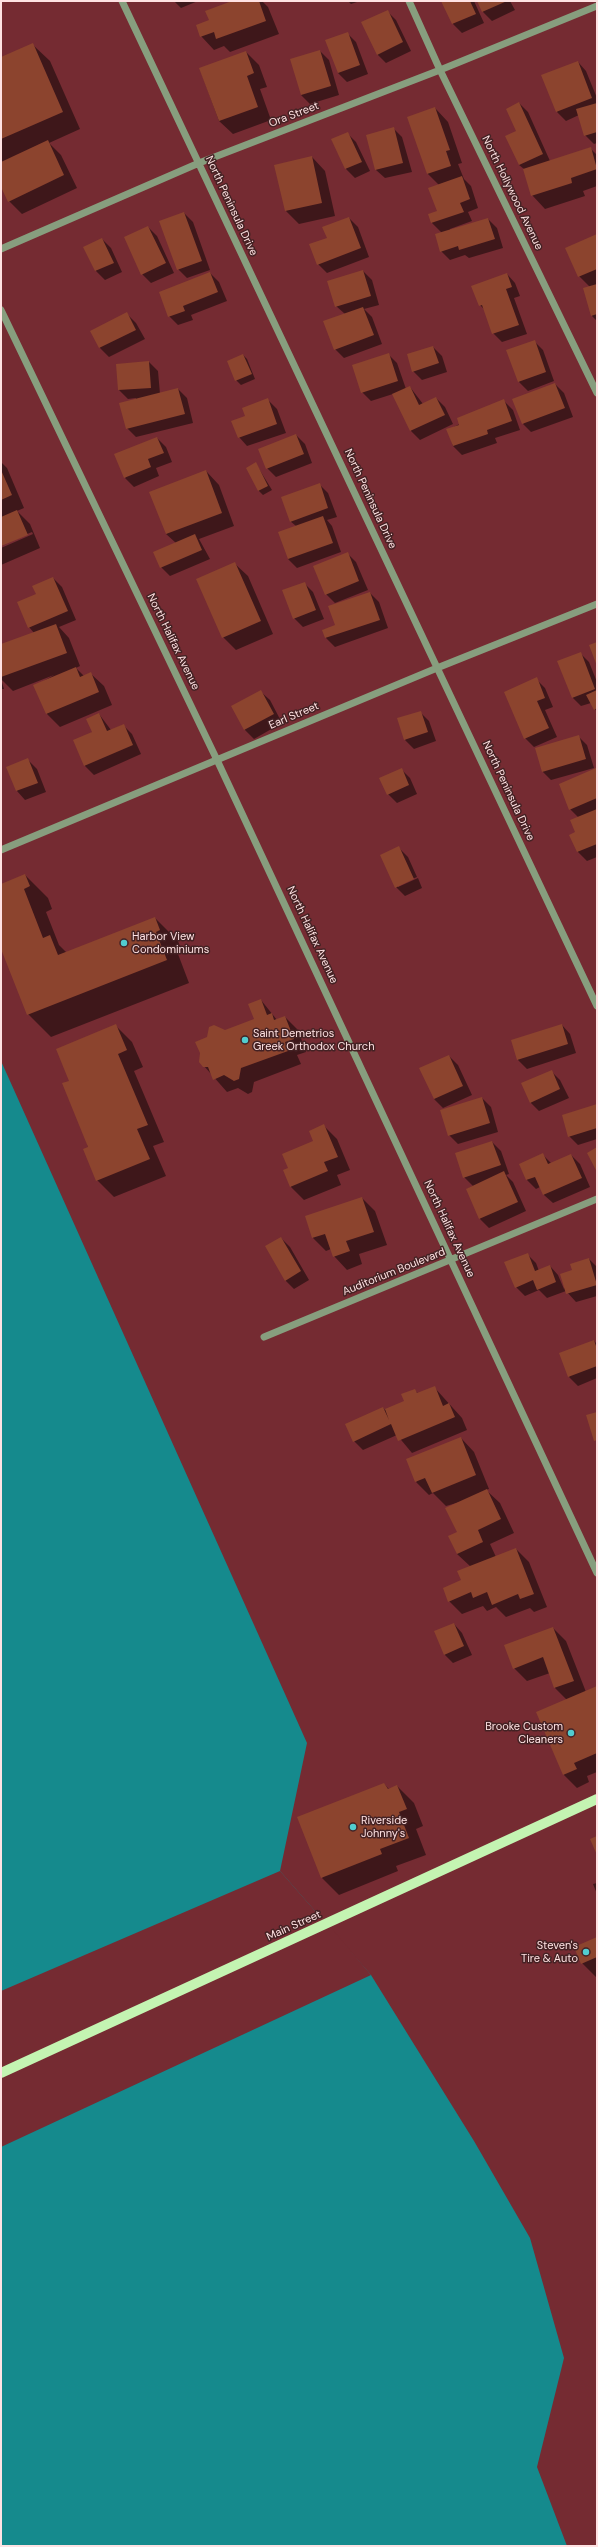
<!DOCTYPE html>
<style>
body{margin:0}
#map{position:relative;width:598px;height:2547px;overflow:hidden;background:#752b32;font-family:"DM Sans",sans-serif}
canvas{display:block}
.frame{position:absolute;inset:0;border:2px solid #ffe2e3;pointer-events:none}
</style>
<div id="map">
<canvas width="598" height="2547"></canvas>
<div class="frame"></div>
</div>
<script>
const ctx = document.querySelector('canvas').getContext('2d');
ctx.lineJoin = 'round';
function paint(path, color) { ctx.fillStyle = color; ctx.fill(path, 'evenodd'); }
function strokePath(path, color, width, dash) { ctx.strokeStyle = color; ctx.lineWidth = width; ctx.lineCap = dash ? 'butt' : 'round'; ctx.setLineDash(dash || []); ctx.stroke(path); }
function label(font, color, halo, rows, align = 'center') {
  ctx.font = font + ' "DM Sans",sans-serif'; ctx.lineWidth = 3; ctx.setLineDash([]); ctx.textBaseline = 'middle'; ctx.strokeStyle = halo; ctx.fillStyle = color; for (const [text, x, y, turn = 0] of rows) {
    ctx.save(); ctx.translate(x, y); ctx.rotate((+turn || 0) * Math.PI / 180); ctx.textAlign = isNaN(turn) ? turn : align; if (halo) ctx.strokeText(text, 0, 0); ctx.fillText(text, 0, 0); ctx.restore();
  }
}
paint(new Path2D(`
 M1,1061L307,1743L280,1871L371,1975L474,2141L530,2238L564,2358L537,2467L567,2546H1Z`), '#158a8d');
paint(new Path2D(`
 M280,1871L316,1912H318L371,1975L1,2147V1991Z`), '#752b32');
paint(new Path2D(`
 M174,1H198L181,8Z
 M235,1H262L268,7L279,34L230,52L224,46L214,50L201,36L210,21Z
 M348,1H360L351,4Z
 M442,1H474L484,23L462,33L453,24Z
 M478,1H510L515,10L492,21L483,12Z
 M387,11L396,20L411,51L386,63L377,54Z
 M347,33L356,42L368,74L347,82L338,73Z
 M33,45L50,61L80,129L49,143L61,155L77,188L22,214L9,201L1,185V58Z
 M320,51L329,60L339,95L310,104L301,95Z
 M246,52L259,65L267,87L260,89L271,120L233,134L219,121L200,69Z
 M578,62L586,71L597,98V143L594,144L585,135L579,115L566,121L557,112Z
 M519,103L528,112L550,161L590,148L597,155V186L583,191L585,196L545,209L532,195L524,169L519,165Z
 M435,108L448,122L462,163L458,164L464,179L471,186L478,208L468,212L472,221L450,229V231L488,219L497,228L503,248L469,258L465,255L450,260L441,251L442,233L432,223L429,214L438,212L439,185L427,173Z
 M393,128L402,137L412,172L385,178L376,170Z
 M347,133L356,142L370,171L355,178L346,169L332,140Z
 M312,157L325,171L335,216L299,224L286,211Z
 M184,213L193,222L210,270L187,278L178,269Z
 M349,218L358,227L369,257L327,273L318,264L328,238Z
 M148,227L157,236L174,273L151,283L142,274Z
 M597,235V321L592,316L584,289L590,287L579,276Z
 M102,239L111,248L122,272L105,280L96,271L85,248Z
 M363,271L372,280L379,305L364,309L372,317L382,344L344,358L335,349L345,314L336,306Z
 M210,273L219,282L227,301L191,315L193,320L178,325L169,316Z
 M507,274L515,283L520,296L514,298L527,334L502,342L493,333L486,311L480,305Z
 M127,314L136,323L145,339L109,357L100,348L92,331Z
 M534,341L543,350L554,381L528,391L519,382Z
 M433,347L442,356L447,372L422,380L413,371Z
 M388,354L397,363L406,389L410,387L423,404L436,398L445,407L453,424L420,440L411,431L393,394L371,401L362,392Z
 M243,355L247,359L255,379L241,385L236,380Z
 M149,362L158,371L160,394L178,389L187,398L193,423L136,437L127,428L136,398L128,399L119,390L117,365Z
 M555,384L564,393L573,417L531,432L523,424Z
 M268,400L277,409L286,433L247,446L239,437Z
 M504,401L513,410L520,430L495,438L497,443L462,455L453,446L448,430Z
 M296,435L305,444L312,463L276,477L267,468Z
 M157,438L166,447L172,462L156,468L159,476L134,487L125,478Z
 M1,462L7,468L24,508L17,511L30,524L40,548L1,565V548L33,534L32,532L1,545Z
 M256,464L272,490L263,495L258,490Z
 M206,471L219,485L234,526L199,539L210,559L170,576L161,567L176,543L166,534Z
 M319,484L328,493L337,517L327,520L332,526L341,552L297,568L288,559L296,526L290,521Z
 M347,553L356,562L368,590L335,603L326,594Z
 M234,563L248,576L273,634L236,650L223,637Z
 M53,578L62,587L76,620L59,627L69,638L80,666L76,668L84,676L90,673L104,686L112,705L60,727L47,714L35,686L54,675L13,691L1,679L4,689H1V645L34,633L29,627L37,595Z
 M304,583L313,592L324,619L303,627L294,618Z
 M370,593L379,602L388,628L335,647L326,638L323,630L336,626Z
 M580,653L589,662L597,682V712L591,703L581,706L572,697Z
 M536,679L545,688L553,707L545,710L557,737L534,747L525,738Z
 M261,692L270,700L282,723L254,739L245,730L233,707Z
 M420,712L429,721L436,741L414,749L405,740Z
 M99,714L111,730L123,725L132,734L141,754L94,775L85,766L74,741L93,732Z
 M578,736L587,745L594,768L551,780L542,771Z
 M28,760L37,769L46,792L25,800L17,791Z
 M401,769L410,778L417,794L397,803L388,794Z
 M596,770L597,857L587,861L578,852L571,835L576,833L579,818L570,809L560,785Z
 M399,848L408,857L417,877L398,885V887L418,878L422,888L405,896L396,887Z
 M25,875L48,898L52,909L46,912L59,945L67,953L155,918L178,941L182,952L178,954L189,983L51,1037L28,1014L1,946V885Z
 M261,1000L277,1020L285,1017L298,1030L306,1052L297,1055L301,1064L254,1082L252,1092L248,1094L238,1088L227,1092L204,1066L225,1031L255,1020Z
 M115,1025L132,1042L143,1067L134,1071L164,1142L153,1146L166,1176L114,1197L97,1180L70,1081Z
 M562,1025L570,1034L576,1053L527,1069L518,1060L513,1041Z
 M449,1056L458,1065L472,1095L443,1108L434,1099Z
 M551,1071L560,1080L569,1098L539,1111L530,1102Z
 M482,1098L491,1107L498,1132L458,1144L449,1135Z
 M597,1106V1139L578,1145L569,1136Z
 M324,1126L337,1139L350,1170L337,1175L341,1185L304,1200L291,1187L289,1168L315,1141Z
 M492,1142L501,1151L509,1174L506,1175L513,1182L526,1211L489,1228L480,1219L467,1189L473,1186L464,1177Z
 M542,1154L552,1164L571,1155L580,1164L590,1187L553,1203L544,1195L540,1187L536,1189L527,1180L520,1165Z
 M362,1198L375,1211L387,1245L359,1254L362,1264L347,1270L334,1256L331,1249L326,1251L313,1238L306,1217Z
 M281,1238L290,1247L309,1280L294,1289L285,1280Z
 M527,1254L536,1263L539,1271L550,1266L558,1275L564,1289L573,1271L589,1259L597,1267V1296L576,1302L566,1291L547,1298L539,1290L525,1296L516,1287Z
 M594,1341L597,1344V1378L578,1386L569,1377Z
 M434,1387L462,1418L467,1430L412,1453L397,1435L363,1450L354,1441L383,1408L385,1410L405,1402L414,1390L419,1394Z
 M461,1438L474,1452L489,1489L486,1490L500,1503L514,1533L490,1544L496,1557L516,1549L529,1562L547,1607L534,1612L530,1608L506,1617L496,1607L487,1611L483,1606L462,1614L449,1601L471,1567L457,1554L460,1502L446,1506L433,1493L429,1495L416,1482Z
 M454,1624L462,1633L472,1655L453,1663L444,1654Z
 M553,1628L566,1641L586,1692L597,1687V1772L587,1776L589,1782L577,1788L563,1774L567,1700L555,1688L550,1673L527,1681L514,1668Z
 M384,1784L389,1789L397,1786L414,1803L423,1826L416,1829L426,1855L396,1866L398,1871L339,1895L322,1878Z
 M597,1883V1894L593,1884Z
 M597,1938V1978L582,1963Z`), '#0007');
paint(new Path2D(`
 M232,1H259L266,21L216,39L214,32L200,37L196,25L209,20L205,11Z
 M441,1H470L476,14L452,24Z
 M477,1H507L482,12Z
 M388,10L403,42L377,55L361,22Z
 M348,32L360,65L338,73L325,40Z
 M33,43L63,112L1,139V57Z
 M320,50L331,86L301,95L290,59Z
 M246,51L254,73L247,76L258,107L219,121L199,68Z
 M578,61L592,98L556,112L541,75Z
 M519,102L543,154L519,165L505,136L516,131L506,109Z
 M597,103V132L584,136L576,109Z
 M435,107L450,150L446,151L451,166L427,174L407,117Z
 M394,127L403,163L375,170L366,135Z
 M348,132L362,162L345,169L331,139Z
 M48,140L64,175L8,202L1,187V162Z
 M591,147L597,169L571,178L572,183L531,196L523,169Z
 M312,156L322,203L285,211L274,165Z
 M462,176L470,199L460,203L464,212L431,223L428,214L437,211L428,188Z
 M184,212L202,261L177,270L159,221Z
 M349,217L361,248L317,265L309,244L327,238L322,227Z
 M488,218L495,239L459,250L458,246L440,252L435,234Z
 M148,226L166,263L141,275L124,237Z
 M597,234V269L578,277L565,248Z
 M102,238L114,263L95,271L83,247Z
 M363,270L371,296L335,307L327,281Z
 M210,272L218,292L183,306L185,311L168,317L159,292Z
 M507,273L512,287L506,289L519,325L492,334L482,305L479,306L471,286Z
 M597,284V314L591,316L583,288Z
 M363,307L374,335L334,350L323,321Z
 M127,312L136,330L99,348L90,331Z
 M535,340L546,372L518,382L506,350Z
 M433,346L439,363L412,372L407,354Z
 M389,353L398,381L361,393L352,365Z
 M243,354L252,374L235,381L227,361Z
 M149,361L151,388L118,390L116,364Z
 M555,383L565,408L522,424L512,399Z
 M410,386L419,405L436,397L445,415L410,431L392,394Z
 M178,388L185,414L126,429L119,403Z
 M268,398L277,424L238,438L231,421L245,416L242,408Z
 M504,399L512,421L487,430L488,434L453,446L446,429L459,425L457,418Z
 M296,434L304,454L266,469L258,449Z
 M157,437L164,453L148,459L151,467L124,478L114,454Z
 M256,462L268,486L258,491L246,468Z
 M1,470L12,495L1,500Z
 M206,470L222,513L166,534L149,492Z
 M320,483L328,508L290,522L281,497Z
 M17,510L28,535L1,546V517Z
 M323,516L333,543L288,559L278,532Z
 M195,534L202,550L160,568L153,552Z
 M348,552L359,581L325,595L313,566Z
 M235,562L261,621L222,638L196,579Z
 M53,577L68,611L28,628L17,602L36,594L32,586Z
 M305,582L316,610L293,619L282,590Z
 M370,592L380,620L325,638L322,630L335,625L328,606Z
 M56,624L67,653L1,677V644Z
 M597,642V666L589,645Z
 M581,652L595,689L572,698L557,661Z
 M76,667L80,677L91,672L99,692L46,714L33,685Z
 M537,677L545,698L537,701L549,728L524,739L504,692Z
 M261,690L274,714L244,730L231,706Z
 M597,690V708L594,710L586,695Z
 M421,711L428,732L404,740L397,718Z
 M99,713L107,731L124,724L133,745L84,766L73,740L92,732L86,719Z
 M579,735L586,759L542,772L535,748Z
 M28,758L38,783L16,791L6,767Z
 M402,768L409,785L387,795L379,778Z
 M596,768L597,798L569,810L559,784Z
 M597,809V844L577,852L569,835L575,832L570,820Z
 M399,846L414,879L395,888L380,855Z
 M25,874L30,886L24,889L43,938L50,935L58,955L155,917L160,930L156,932L167,960L27,1015L1,949V884Z
 M261,999L267,1015L272,1013L274,1020L285,1016L294,1039L285,1042L288,1051L241,1068L239,1079L234,1081L224,1075L213,1080L208,1067H203L199,1062L200,1053L195,1042L207,1037L209,1027L214,1025L225,1030L254,1019L248,1004Z
 M116,1024L127,1050L118,1054L148,1125L137,1129L150,1159L96,1181L83,1149L88,1147L62,1083L69,1081L56,1049Z
 M562,1024L568,1044L517,1060L511,1040Z
 M449,1055L463,1086L434,1099L419,1068Z
 M552,1070L560,1089L530,1103L521,1083Z
 M482,1097L490,1123L448,1136L440,1110Z
 M597,1104V1128L568,1137L562,1115Z
 M324,1124L338,1157L324,1162L328,1171L290,1187L283,1170L288,1168L282,1154L313,1141L309,1131Z
 M492,1141L501,1165L463,1178L455,1153Z
 M597,1147V1172L587,1153Z
 M543,1153L548,1164L571,1154L582,1178L543,1195L535,1177L526,1180L519,1164Z
 M504,1171L518,1202L479,1219L466,1189Z
 M362,1197L374,1232L346,1241L350,1251L333,1257L325,1234L312,1238L305,1216Z
 M281,1237L301,1271L285,1281L265,1246Z
 M528,1253L535,1271L550,1265L556,1282L537,1290L533,1280L515,1288L504,1262Z
 M589,1258L597,1285L566,1294L560,1274L572,1270L570,1264Z
 M594,1340L597,1349V1366L568,1377L559,1353Z
 M435,1386L443,1406L449,1403L455,1417L398,1441L391,1424L353,1442L345,1424L383,1407L389,1420L385,1409L404,1401L401,1394L415,1389L417,1393Z
 M597,1412V1440L594,1441L586,1415Z
 M461,1437L476,1475L432,1493L425,1478L415,1482L406,1459Z
 M487,1489L501,1519L478,1530L483,1542L457,1554L448,1536L457,1532L445,1508Z
 M516,1548L534,1594L520,1599L518,1594L492,1605L487,1592L473,1598L471,1592L448,1602L443,1588L461,1580L457,1571Z
 M454,1623L464,1646L444,1655L434,1631Z
 M553,1627L574,1681L554,1688L543,1657L513,1669L504,1645Z
 M597,1686V1753L574,1763L577,1769L563,1775L536,1712Z
 M384,1783L388,1789L397,1785L407,1809L399,1812L409,1838L380,1849L382,1854L321,1878L297,1817Z
 M597,1836V1855L590,1839Z
 M597,1937V1957L581,1964L574,1947Z`), '#8c442e');
strokePath(new Path2D(`
 M122,1L597,1006
 M409,1L440,70L597,393
 M1,249L199,163L440,70L597,6
 M1,310L217,760L597,1573
 M1,850L437,668L597,604
 M264,1337L597,1199`), '#879e7e', 7);
strokePath(new Path2D(`
 M1,2073L597,1799`), '#c4f4b2', 10);
for (const [x, y, r, color] of [
 [124,943,4,"#52cdcf"],
 [245,1040,4,"#52cdcf"],
 [571,1733,4,"#52cdcf"],
 [353,1827,4,"#52cdcf"],
 [586,1952,4,"#52cdcf"]
]) { const dot = new Path2D(); dot.arc(x, y, r, 0, 2 * Math.PI); ctx.fillStyle = color; ctx.fill(dot); strokePath(dot, '#442224', 1.5); }
label('11px', '#ffe2e3', '#442224', [
 ["Ora Street",294,115,-21],
 ["North Hollywood Avenue",512,193,64],
 ["North Peninsula Drive",231,206,65],
 ["North Peninsula Drive",370,499,65],
 ["North Halifax Avenue",173,642,64],
 ["Earl Street",294,716,-23],
 ["North Peninsula Drive",508,791,65],
 ["North Halifax Avenue",312,935,65],
 ["North Halifax Avenue",449,1229,65],
 ["Auditorium Boulevard",394,1272,-22],
 ["Main Street",294,1926,-24]
]);
label('11px', '#ffe2e3', '#442224', [
 ["Harbor View",132,937],
 ["Condominiums",132,950],
 ["Saint Demetrios",253,1034],
 ["Greek Orthodox Church",253,1047],
 ["Brooke Custom",563,1727,"right"],
 ["Cleaners",563,1740,"right"],
 ["Riverside",361,1821],
 ["Johnny's",361,1834],
 ["Steven's",578,1946,"right"],
 ["Tire & Auto",578,1959,"right"]
], 'left');
</script>
